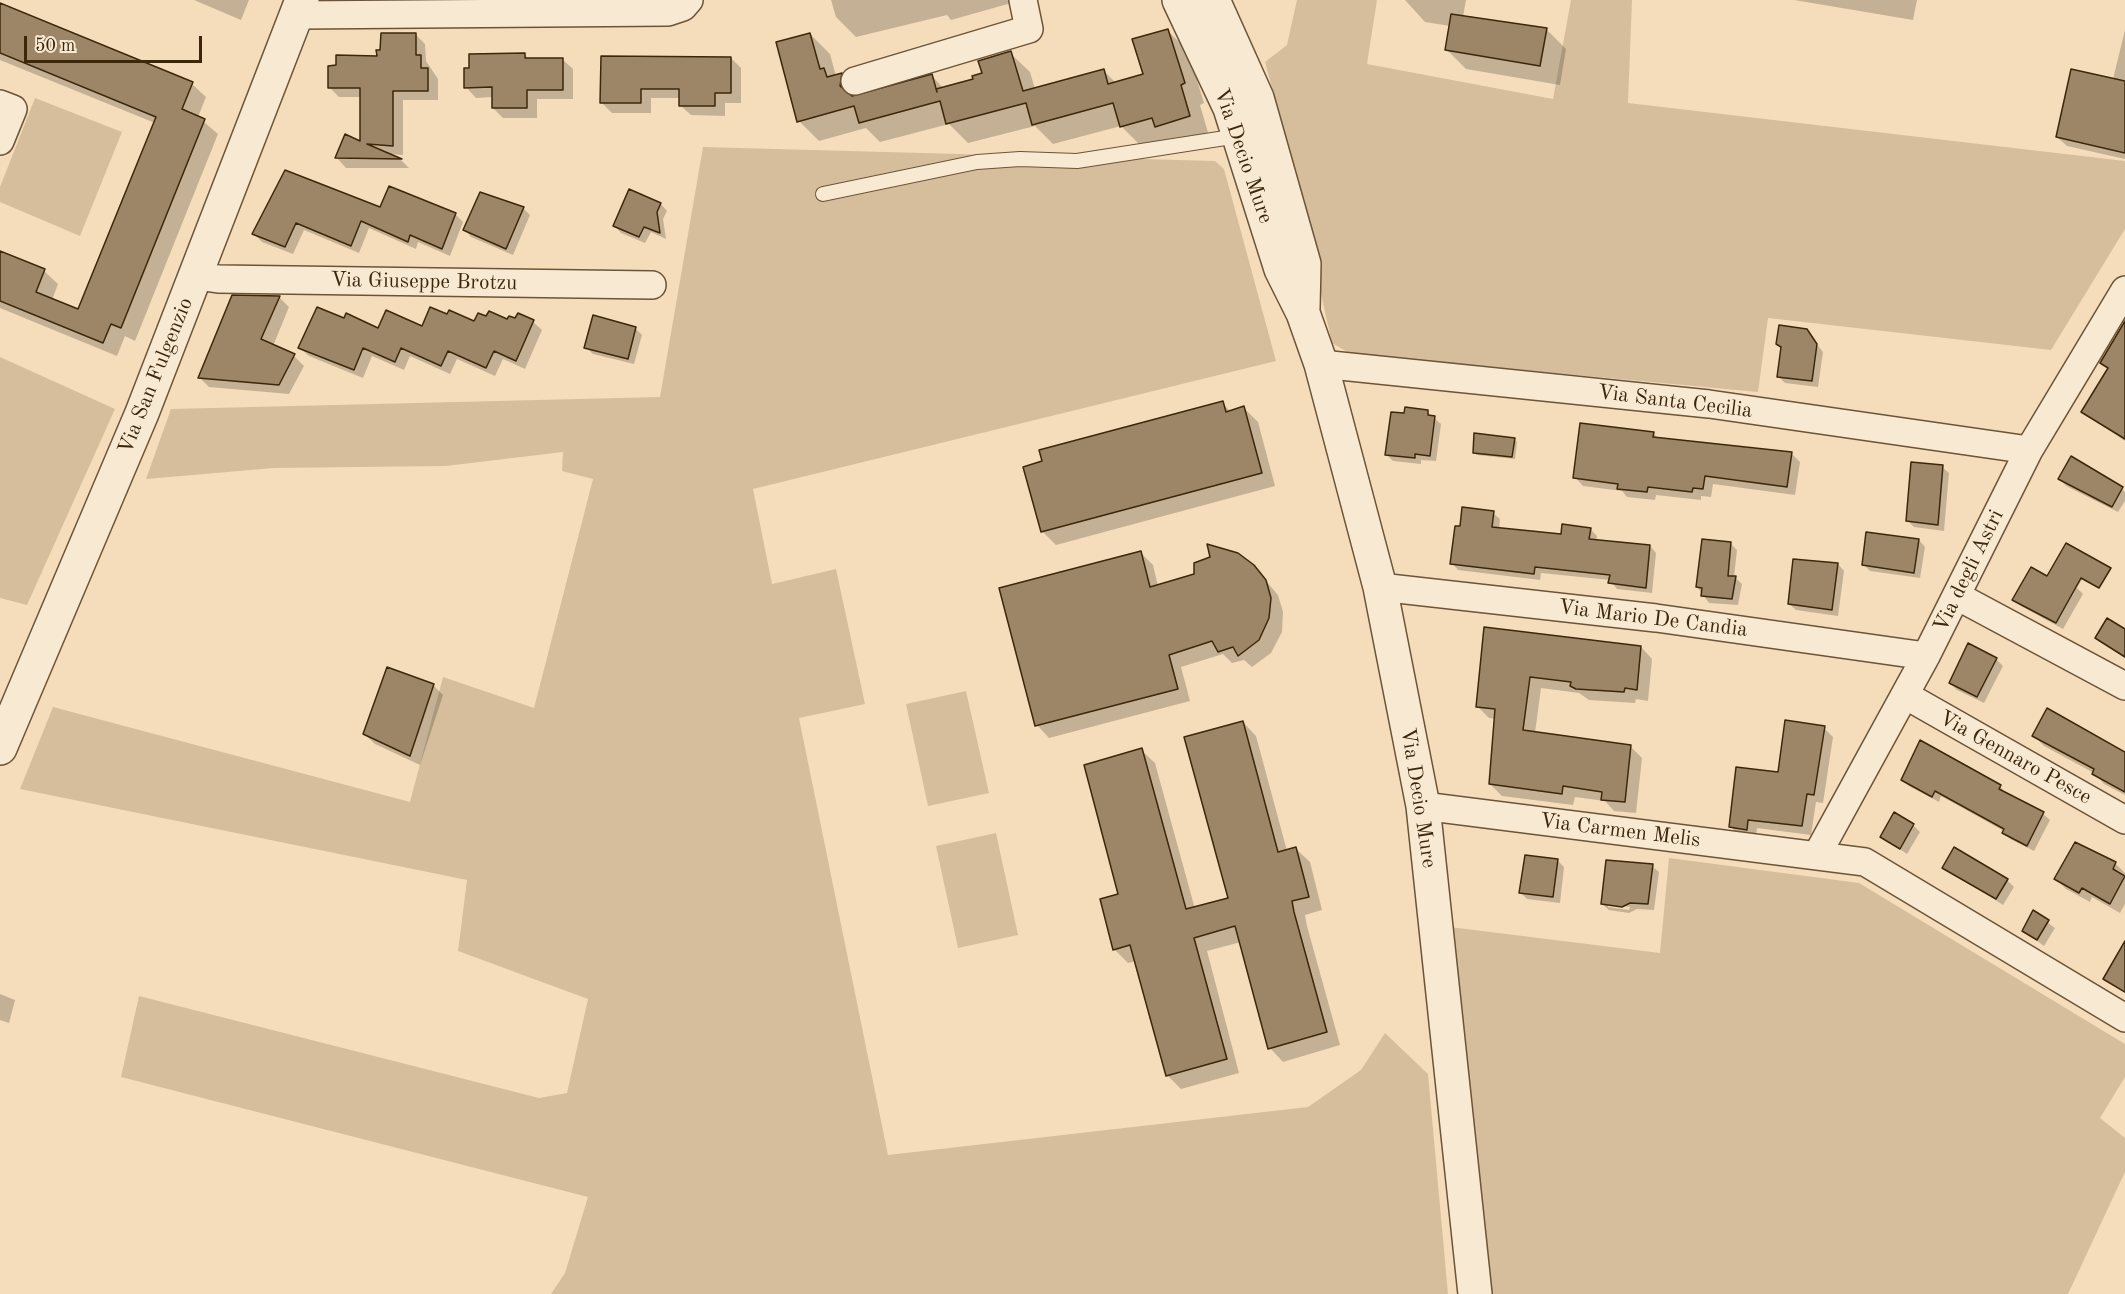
<!DOCTYPE html>
<style>
body{margin:0}
#map{position:relative;width:2125px;height:1294px;overflow:hidden;background:#f5ddbb;font-family:"Old Standard TT",serif}
canvas{display:block}
.scale{position:absolute;left:24px;top:36px;width:178px;height:27px;box-sizing:border-box;border:3px solid #3d270b;border-top:0;padding-left:8px;font-size:18px;line-height:21px;white-space:nowrap;color:#3d270b;-webkit-text-stroke:4px #f8e9d3;paint-order:stroke}
</style>
<div id="map">
<canvas width="2125" height="1294"></canvas>
<div class="scale">50 m</div>
</div>
<script>
const ctx = document.querySelector('canvas').getContext('2d');
ctx.lineJoin = 'round';
function paint(path, color) { ctx.fillStyle = color; ctx.fill(path, 'evenodd'); }
function strokePath(path, color, width, dash) { ctx.strokeStyle = color; ctx.lineWidth = width; ctx.lineCap = dash ? 'butt' : 'round'; ctx.setLineDash(dash || []); ctx.stroke(path); }
function label(font, color, halo, rows, align = 'center') {
  ctx.font = font + ' "Old Standard TT",serif'; ctx.lineWidth = 4.5; ctx.setLineDash([]); ctx.textBaseline = 'middle'; ctx.strokeStyle = halo; ctx.fillStyle = color; for (const [text, x, y, turn = 0] of rows) {
    ctx.save(); ctx.translate(x, y); ctx.rotate((+turn || 0) * Math.PI / 180); ctx.textAlign = isNaN(turn) ? turn : align; if (halo) ctx.strokeText(text, 0, 0); ctx.fillText(text, 0, 0); ctx.restore();
  }
}
paint(new Path2D(`
 M1297,0H1377L1367,64L1553,99L1571,0H1632L1628,103L2125,161V229L2051,350L1768,318L1758,392L1351,354L1332,343L1288,146L1265,62L1287,45Z
 M35,98L122,132L80,236L0,202V187Z
 M703,147L1215,161L1224,169L1276,361L753,489L772,584L836,569L865,704L799,718L888,1155L1308,1107L1361,1070L1385,1033L1428,1074L1448,1294H551L565,1273L588,1197L121,1077L139,996L539,1098L567,1093L588,999L458,951L467,880L20,789L53,707L410,802L443,677L534,708L593,479L562,471L563,452L446,466L274,468L146,479L171,409L660,397Z
 M0,357L115,409L27,605L0,598Z
 M966,691L989,793L928,806L906,704Z
 M996,833L1018,935L958,948L936,846Z
 M1669,858L1859,883L2125,1044V1077L2100,1118L2125,1138V1172L2068,1294H1486L1450,927L1660,953Z`), '#d6be9d');
paint(new Path2D(`
 M194,0H249L241,20Z
 M408,0H451V8H416Z
 M831,0H1022L951,20L947,15L856,37L836,17Z
 M1405,0H1466L1463,17L1546,29L1566,49L1560,85L1466,69L1447,50L1450,26L1425,22Z
 M1794,0H1917L1913,20Z
 M0,4L192,84L206,97L198,117L218,134L135,341L125,336L117,356L0,308V253L44,271L58,284L52,300L78,311L155,123L0,60Z
 M2125,30V159L2067,146L2057,137L2113,79Z
 M1168,31L1188,51L1204,103L1200,105L1209,136L1176,146L1168,139L1141,146L1121,126L1053,144L1035,126L968,143L949,124L880,142L866,128L819,141L799,121L810,34L830,54L836,76L842,75L862,95L932,76L944,89L975,80L1010,53L1030,72L1035,89L1103,70L1116,83L1144,75Z
 M415,34L425,44L426,61L438,79V100H403V155L388,154L401,160L409,168H346L337,158L361,143L362,97H339L329,87Z
 M524,54L529,59H562L573,69V99H537V118H503L493,108V97L476,98L466,87Z
 M602,57L731,58L741,68V103H725V116L691,115L680,105V98H651V113H612L602,103Z
 M285,172L381,209L455,214L463,222L450,256L418,242L416,249L369,228L359,253L304,230L293,254L262,242L254,234Z
 M630,191L661,204L667,211L663,219L666,239L651,232L645,243L621,233L615,226Z
 M523,208L530,215L513,255L471,237L465,230Z
 M279,297L289,307L273,346L294,356L304,366L289,394L209,387L199,377Z
 M448,315L475,323L533,322L542,330L525,369L503,359L495,376L457,359L450,374L410,356L404,370L372,356L363,378L309,356L300,348L345,320L378,330L423,328Z
 M2125,326V441L2083,412L2109,370L2102,362Z
 M635,328L642,335L634,364L593,354L586,347Z
 M1806,331L1823,352L1818,387L1785,383L1779,377Z
 M1222,403L1231,412L1244,408L1258,422L1275,486L1056,545L1042,531Z
 M1427,412L1441,424L1436,461L1421,460V464L1393,461L1386,454L1405,415Z
 M1653,433L1659,439L1791,453L1800,462L1795,495L1713,484L1711,497L1701,496V500L1656,495L1655,500L1627,497L1622,491L1583,486L1575,477Z
 M1514,439L1517,442L1515,459L1477,455L1474,452Z
 M1942,467L1949,473L1944,531L1914,527L1908,521Z
 M2060,479L2122,489L2125,492V501L2118,512L2066,486Z
 M1493,513L1500,519L1499,529L1562,535L1590,529L1597,536L1596,541L1650,546L1656,553L1652,593L1617,589L1610,580L1541,573L1540,580L1458,570L1452,563L1461,528Z
 M1919,540L1925,547L1920,578L1870,571L1863,564Z
 M1730,543L1737,550L1734,577L1742,584L1738,605L1709,603L1697,587Z
 M1140,552L1153,565L1158,586L1253,566L1278,595L1283,612L1282,632L1271,653L1252,667L1244,660L1232,663L1223,654L1181,667L1190,701L1049,738L1037,725Z
 M2092,562L2077,588L2083,594L2063,629L2021,606L2014,600L2047,578Z
 M1838,564L1844,571L1838,616L1796,610L1789,604Z
 M1485,628L1641,647L1652,659L1648,701L1636,699L1635,703L1589,700L1579,693L1541,688L1535,733L1630,746L1642,758L1636,813L1614,811L1605,801L1575,797L1573,805L1502,796L1490,784L1496,719L1489,718L1477,706Z
 M2125,631V658L2097,638Z
 M1996,659L2003,666L1984,703L1957,690L1950,683Z
 M433,685L443,695L420,765L375,744L364,734Z
 M1243,722L1256,736L1287,851L1296,849L1310,862L1322,910L1305,915L1307,926L1340,1045L1283,1062L1270,1048L1241,942L1207,951L1239,1073L1181,1089L1167,1075L1136,961L1128,963L1115,950L1102,900L1120,895L1141,750L1155,763L1195,909L1230,899Z
 M1824,728L1833,737L1823,803L1816,802L1811,835L1757,828L1756,838L1740,836L1731,827Z
 M2034,736L2125,753V795L2104,784L2094,773L2044,746Z
 M1903,780L2000,786L2006,794L2043,814L2050,820L2034,851L2010,839L2004,831L1941,796L1939,802L1909,786Z
 M1913,825L1920,832L1907,854L1882,837Z
 M2089,848L2115,863L2125,873V904L2120,913L2092,897L2090,902L2066,889L2056,879Z
 M1557,860L1564,867L1560,903L1527,899L1521,893Z
 M1652,866L1659,872L1654,910L1637,909L1629,913L1609,910L1602,904ZM1608,904L1630,907L1629,910L1608,907Z
 M1944,867L2007,880L2014,887L2003,905Z
 M2033,912L2055,928L2044,946L2024,931Z
 M2125,961V993L2104,979Z
 M0,994L15,1000L9,1023L0,1020Z`), '#0003');
const building = new Path2D(`
 M0,3L193,82L182,109L205,119L121,328L111,324L103,343L0,301V251L45,269L36,292L78,309L156,117L0,53Z
 M1451,14L1547,28L1540,66L1445,50Z
 M1168,29L1185,83L1181,85L1190,116L1155,127L1152,118L1120,127L1113,103L1032,125L1026,103L946,124L940,101L859,123L854,106L797,122L776,42L810,33L820,69L824,68L827,77L842,73L840,86L852,96L932,74L937,92L936,89L973,79L972,76L982,73L978,61L1011,51L1023,91L1104,69L1108,84L1143,74L1132,39Z
 M381,33H416V55H421V68H428V91H393V146L367,144L402,159L335,158L345,134L360,141V88H328V66L336,65V55L377,56L376,50H380Z
 M525,53V58H563V90H527V108H492V87L464,88V68H469V54Z
 M601,56L731,57V93H715V106H679V89H641V103H600Z
 M2071,69L2125,81V153L2056,137Z
 M285,170L380,207L389,186L456,213L442,249L410,235L408,242L361,221L351,246L296,223L285,247L252,234Z
 M629,189L661,203L657,212L660,233L644,227L639,237L613,226Z
 M480,192L524,207L506,249L463,230Z
 M232,295L280,296L261,339L295,354L279,385L198,378Z
 M317,307L344,318L346,313L378,328L386,310L422,326L430,307L447,314L449,310L474,321L478,313L486,316L489,311L507,319L509,316L515,318L518,313L534,320L516,361L494,351L486,368L448,351L441,366L401,348L395,362L363,348L354,370L298,348Z
 M593,315L636,327L628,359L584,348Z
 M2125,321V439L2081,412L2108,368L2100,363Z
 M1779,325L1807,329L1817,344L1812,381L1777,377L1781,347L1776,344Z
 M1223,401L1226,412L1244,406L1262,473L1041,532L1023,467L1042,461L1039,450Z
 M1405,407L1428,410V415L1435,416L1430,456L1415,454V458L1385,455L1391,412L1404,413Z
 M1580,423L1654,432L1653,437L1792,452L1787,487L1705,476L1703,489L1693,488L1692,492L1648,487L1647,492L1617,489L1618,484L1573,478Z
 M1474,433L1515,438L1512,457L1473,453Z
 M2071,456L2123,487L2112,507L2058,479Z
 M1911,462L1943,465L1938,525L1906,521Z
 M1462,507L1494,511L1492,527L1561,534L1562,524L1591,528L1589,539L1650,545L1646,588L1608,583L1610,575L1535,567L1534,574L1450,564L1455,526H1460Z
 M1866,532L1919,539L1914,573L1862,565Z
 M1702,539L1731,542L1728,576H1736L1732,599L1701,596L1702,588L1696,587Z
 M2066,543L2111,568L2099,588L2081,578L2056,623L2012,600L2031,567L2047,576Z
 M1207,544L1238,553L1254,565L1266,580L1271,598L1269,618L1259,640L1238,656L1233,647L1218,652L1212,641L1169,655L1178,689L1035,726L999,588L1141,551L1150,587L1194,574V563L1210,557Z
 M1793,559L1838,563L1832,610L1788,604Z
 M2107,618L2125,629V657L2095,638Z
 M1484,627L1641,646L1637,690L1625,688L1624,692L1576,689L1570,686L1571,682L1530,677L1523,730L1631,745L1625,802L1601,800L1602,792L1563,786L1562,794L1489,784L1495,709L1476,707Z
 M1968,643L1997,658L1977,697L1949,683Z
 M387,667L434,684L410,756L363,734Z
 M2047,708L2125,752V792L2092,774L2094,769L2032,736Z
 M1785,720L1825,726L1814,795L1807,794L1802,826L1748,820L1747,830L1729,827L1736,767L1778,772Z
 M1243,721L1278,852L1296,847L1309,897L1292,901L1294,912L1327,1032L1268,1049L1235,926L1194,938L1227,1059L1166,1076L1130,945L1113,950L1100,899L1118,894L1084,765L1142,748L1186,909L1228,898L1184,737Z
 M1920,740L2001,785L1999,789L2044,812L2027,846L2002,833L2004,829L1935,791L1932,797L1901,780Z
 M1894,812L1914,824L1900,849L1880,837Z
 M2075,842L2116,862L2113,869L2125,876L2110,904L2082,888L2079,893L2054,879Z
 M1954,847L2008,879L1996,899L1942,868Z
 M1525,855L1558,859L1553,897L1519,893Z
 M1606,860L1653,864L1648,904L1630,903L1622,907L1601,904Z
 M2033,910L2049,920L2037,940L2022,931Z
 M2125,941V992L2103,979Z`);
paint(building, '#9d8667');
strokePath(building, '#3d270b', 1.5);
const service = new Path2D(`
 M823,194L977,162L1020,159L1077,161L1238,136`);
const minor = new Path2D(`
 M298,15L668,12L683,7L689,0
 M855,81L1029,29L1023,0
 M0,104L13,109L0,141
 M197,276L218,279L652,285
 M1321,364L1709,404L2029,450
 M1380,587L1656,618L1926,656
 M1957,596L2125,686
 M1905,695L2125,820
 M1423,806L1865,862L2125,1018
 M1817,855L1926,656L2029,450L2125,290`);
const tertiary = new Path2D(`
 M1179,0L1230,108L1281,269L1303,313L1321,364L1380,587L1423,806L1475,1294
 M1213,0L1257,98L1304,264L1303,308
 M0,748L142,413L302,0`);
strokePath(service, '#6b5437', 16);
strokePath(minor, '#6b5437', 30);
strokePath(tertiary, '#6b5437', 36);
strokePath(service, '#f8e9d3', 14);
strokePath(minor, '#f8e9d3', 27);
strokePath(tertiary, '#f8e9d3', 33);
label('21px', '#3d270b', '#f8e9d3', [
 ["Via Decio Mure",1243,156,71],
 ["Via Giuseppe Brotzu",424,282,1],
 ["Via San Fulgenzio",156,376,-68],
 ["Via Santa Cecilia",1675,402,7],
 ["Via degli Astri",1969,571,-64],
 ["Via Mario De Candia",1653,619,7],
 ["Via Gennaro Pesce",2015,758,29],
 ["Via Decio Mure",1418,798,81],
 ["Via Carmen Melis",1620,831,7]
]);
</script>
